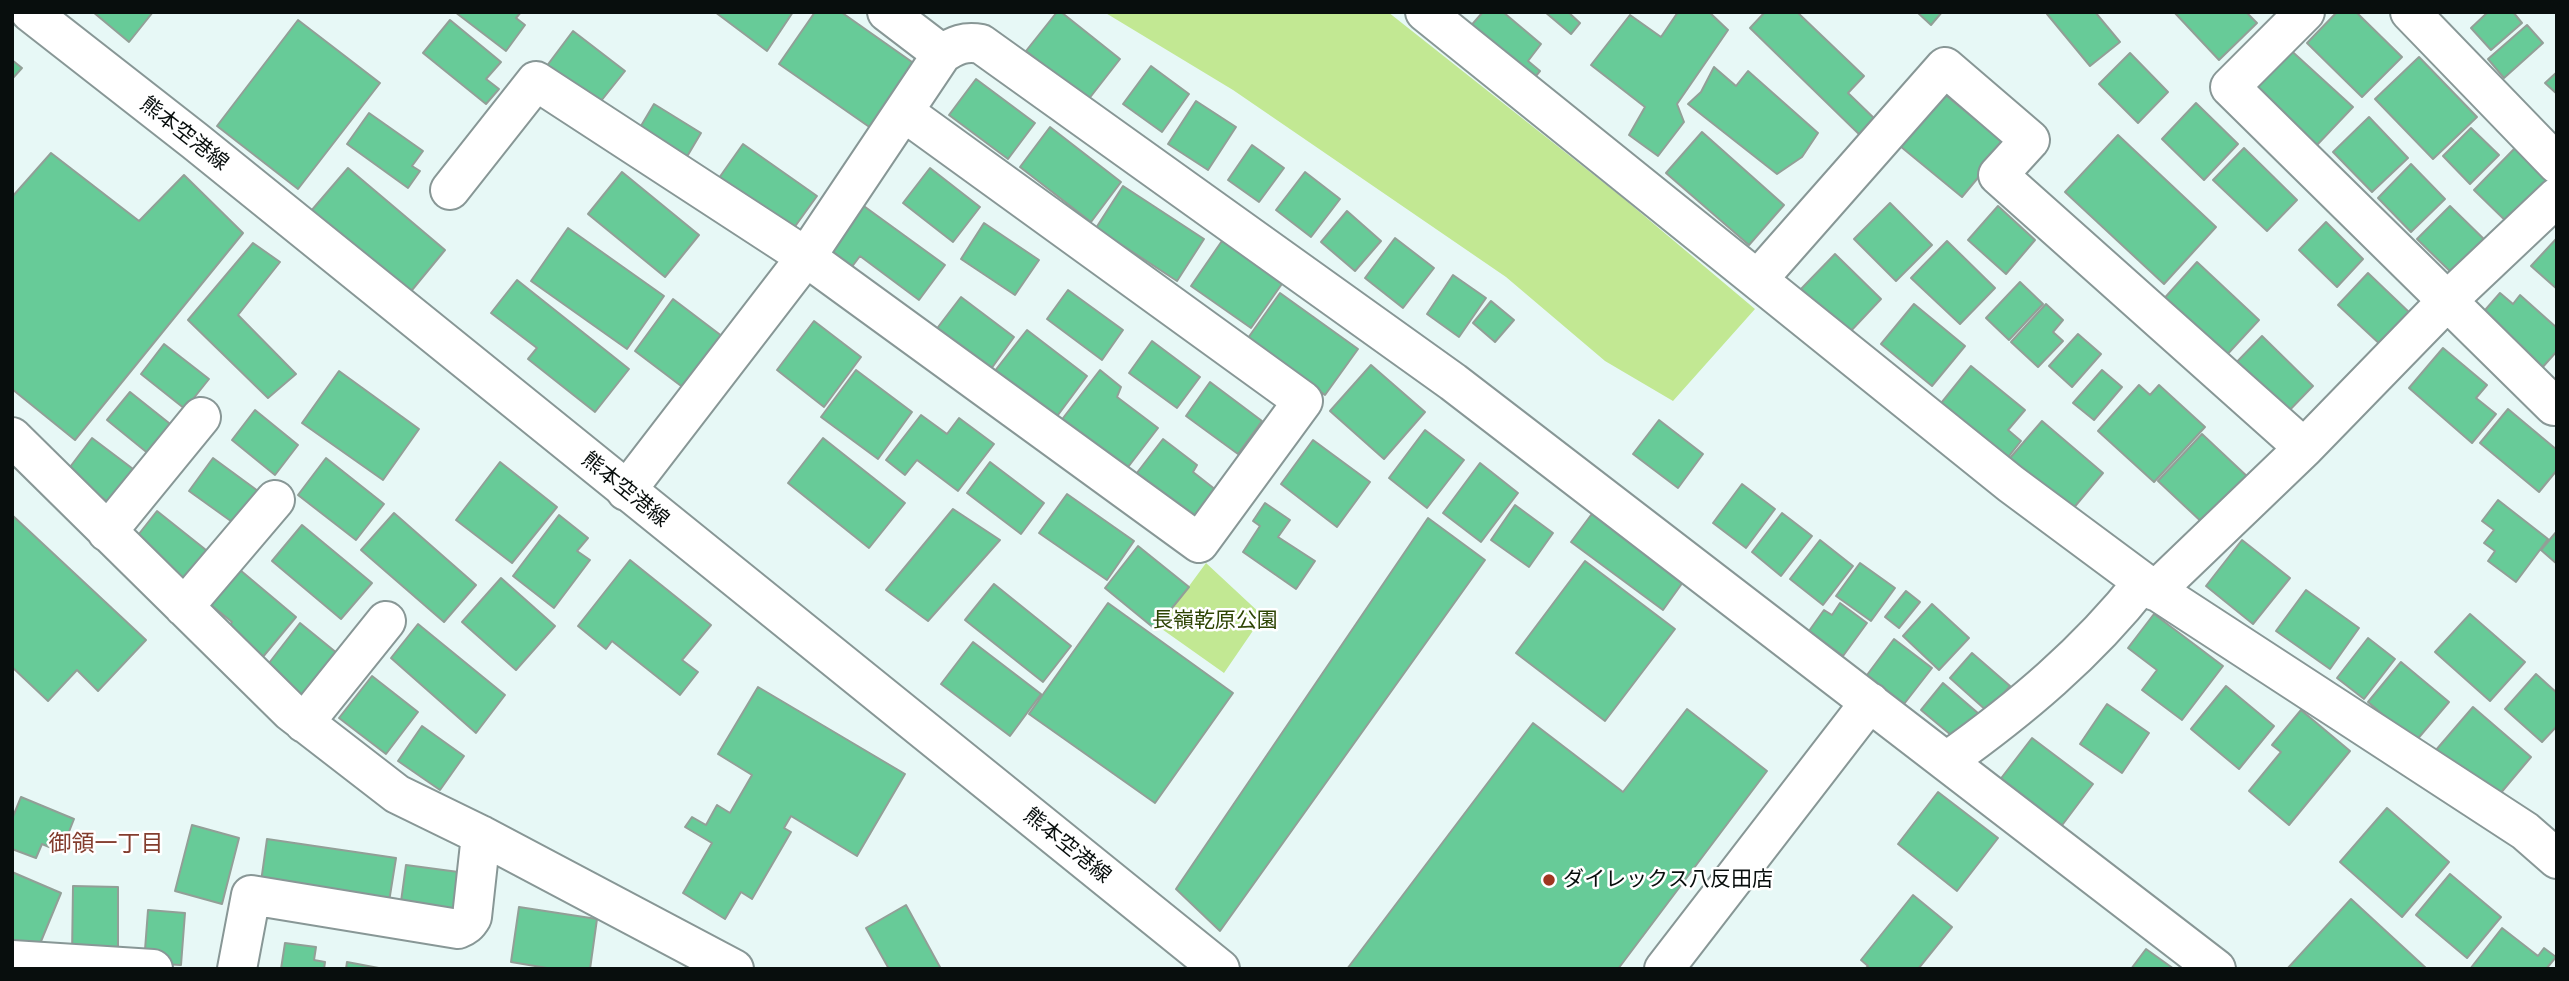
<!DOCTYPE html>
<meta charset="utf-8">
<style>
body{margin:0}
#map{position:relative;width:2569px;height:981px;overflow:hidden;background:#e7f8f6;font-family:Karla,sans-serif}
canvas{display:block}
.frame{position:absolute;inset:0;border:14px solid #080e0d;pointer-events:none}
</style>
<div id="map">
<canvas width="2569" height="981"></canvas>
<div class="frame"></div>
</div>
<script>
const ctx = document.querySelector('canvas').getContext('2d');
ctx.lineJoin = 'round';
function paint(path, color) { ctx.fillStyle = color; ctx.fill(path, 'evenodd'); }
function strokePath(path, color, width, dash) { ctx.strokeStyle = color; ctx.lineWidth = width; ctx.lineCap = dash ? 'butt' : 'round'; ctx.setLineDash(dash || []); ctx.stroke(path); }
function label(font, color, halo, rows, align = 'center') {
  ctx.font = font + ' Karla,"Noto Sans JP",sans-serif'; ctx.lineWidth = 5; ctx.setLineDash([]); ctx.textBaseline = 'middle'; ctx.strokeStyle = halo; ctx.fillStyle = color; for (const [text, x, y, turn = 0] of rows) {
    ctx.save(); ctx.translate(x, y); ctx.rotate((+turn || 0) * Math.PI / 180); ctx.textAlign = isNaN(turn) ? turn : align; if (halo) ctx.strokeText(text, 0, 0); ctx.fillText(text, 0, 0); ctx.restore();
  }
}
paint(new Path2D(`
 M1104,12H1388L1623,198L1755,309L1673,401L1605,361L1506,277L1233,90Z
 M1206,563L1263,616L1224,673L1159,627Z`), '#c2e893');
const building = new Path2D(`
 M93,12H153L129,42Z
 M455,12H521L516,18L525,25L506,51Z
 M715,12H793L767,51Z
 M815,12H841L922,69L878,133L779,64Z
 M1057,12H1061L1120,59L1088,100L1026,51Z
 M1483,12H1503L1541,44L1528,61L1540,71L1531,82L1468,29Z
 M1545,12H1568L1580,23L1571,34Z
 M1678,12H1709L1728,30L1677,104L1684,122L1658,156L1629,135L1645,107L1591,65L1630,15L1661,37Z
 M1765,12H1797L1864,76L1848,93L1878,122L1863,138L1750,28Z
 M1917,12H1942L1931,25Z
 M2048,12H2095L2120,42L2090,66L2047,14Z
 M2174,12H2246L2257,23L2219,60Z
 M2337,12H2356L2402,57L2362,97L2307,43Z
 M2488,12H2513L2522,23L2491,50L2471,28Z
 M298,20L380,83L298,189L217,126Z
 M450,20L501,62L486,79L499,89L486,104L423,53Z
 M2527,25L2543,43L2504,78L2488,59Z
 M573,31L625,71L597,106L546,67Z
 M2285,45L2353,107L2316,146L2250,84Z
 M2130,53L2168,92L2138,123L2099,84Z
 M2419,57L2477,117L2433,159L2375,99Z
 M12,60L22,68L12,79Z
 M1151,66L1189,94L1162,132L1123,104Z
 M1714,67L1736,86L1748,71L1818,133L1802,157L1777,174L1688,104L1701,92Z
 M2557,72V94L2545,83Z
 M976,79L1035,123L1008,159L949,115Z
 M1943,93L2006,144L1962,197L1900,146Z
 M1196,101L1236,127L1208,170L1168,144Z
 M2196,103L2238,144L2204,180L2162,139Z
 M654,104L701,133L682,165L635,136Z
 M369,113L423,151L412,166L420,171L408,188L347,144Z
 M2369,117L2408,158L2372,192L2333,152Z
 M1050,127L1121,182L1091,222L1020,167Z
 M2471,128L2499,155L2470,184L2443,156Z
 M1702,132L1784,205L1749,245L1666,173Z
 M2118,135L2216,227L2164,284L2065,192Z
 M743,144L817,196L791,232L719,178Z
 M1252,145L1284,168L1259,202L1228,180Z
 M2516,147L2554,184L2512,227L2474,190Z
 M2244,148L2297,200L2267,231L2213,180Z
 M51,153L139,221L184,175L243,233L75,440L12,389V197Z
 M2411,164L2445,199L2411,232L2378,198Z
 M348,168L445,250L403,301L305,218Z
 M930,168L980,207L953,242L903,203Z
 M622,172L699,235L665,277L588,214Z
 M1305,172L1340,199L1311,237L1276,210Z
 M1123,186L1204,239L1177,281L1096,228Z
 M1890,203L1932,245L1896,281L1854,239Z
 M861,204L945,265L919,300L860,256L848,272L825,254Z
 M1998,206L2035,240L2006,274L1968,240Z
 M2450,206L2490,245L2457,278L2417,239Z
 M1347,211L1381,241L1355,271L1321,242Z
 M2326,222L2363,259L2337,287L2299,250Z
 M984,223L1039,260L1015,295L961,259Z
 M568,228L664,296L627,349L531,281Z
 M1224,238L1284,281L1251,328L1191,286Z
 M1395,238L1434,268L1403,308L1365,278Z
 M2557,238V289L2531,266Z
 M1947,241L1995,288L1960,324L1911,278Z
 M253,243L280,262L238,315L296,374L268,398L188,320Z
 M1835,254L1881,299L1848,334L1801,289Z
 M2197,262L2259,320L2223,359L2161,302Z
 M2368,273L2412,315L2383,347L2338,305Z
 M1453,275L1486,298L1459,337L1427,314Z
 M517,280L629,369L595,412L528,359L537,348L491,313Z
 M2020,282L2043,304L2009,340L1986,318Z
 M1068,290L1123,330L1102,360L1047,319Z
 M1280,293L1358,349L1325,395L1248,338Z
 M2500,293L2513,304L2520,295L2557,328V351L2541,369L2479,317Z
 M961,297L1014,337L986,376L932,335Z
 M673,299L731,343L693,395L635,351Z
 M1491,301L1514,320L1495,342L1473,323Z
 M1914,304L1965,346L1932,386L1881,344Z
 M2046,304L2063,320L2053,332L2063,341L2038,367L2011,342Z
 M814,321L861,357L824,407L777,370Z
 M1027,330L1087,376L1055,419L994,372Z
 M2078,334L2101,354L2072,387L2049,366Z
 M2262,336L2313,386L2281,419L2230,369Z
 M1152,341L1200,377L1177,408L1129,373Z
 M164,344L209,379L185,409L141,374Z
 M2443,348L2487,385L2476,398L2496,414L2472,443L2409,388Z
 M1371,365L1425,412L1384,459L1330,411Z
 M1971,366L2025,410L2008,430L2021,441L2005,461L1938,407Z
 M856,370L912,412L878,459L821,417Z
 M1100,370L1121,387L1117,397L1158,428L1125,471L1060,422Z
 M2102,370L2122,387L2094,420L2073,403Z
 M339,371L419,429L383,480L302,423Z
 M1210,382L1262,421L1238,454L1186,416Z
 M2139,385L2150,395L2159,385L2205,427L2154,482L2098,431Z
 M130,392L179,431L155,459L107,420Z
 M2508,409L2557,450V470L2539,492L2480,443Z
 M255,410L298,445L275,475L232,440Z
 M921,415L947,434L959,418L994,444L958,491L917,460L905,475L886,460Z
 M1659,420L1703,454L1678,488L1633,454Z
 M2042,421L2103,473L2066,517L2004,465Z
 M1425,430L1464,460L1427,508L1389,478Z
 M2202,434L2251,480L2206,526L2158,481Z
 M92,438L141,475L116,508L67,471Z
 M823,438L905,503L869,548L788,483Z
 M1163,439L1197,465L1193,472L1221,494L1195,527L1133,478Z
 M1313,440L1370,482L1337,527L1281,484Z
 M213,458L258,491L235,524L189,491Z
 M326,458L384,504L356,540L298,495Z
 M500,462L557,507L512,563L456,520Z
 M990,462L1044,503L1021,534L967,493Z
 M1480,463L1518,493L1481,542L1443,513Z
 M1742,484L1775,509L1746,548L1713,523Z
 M1067,494L1134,541L1107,580L1039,533Z
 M2498,500L2548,539L2516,582L2488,561L2495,551L2484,543L2494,530L2482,521Z
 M1265,503L1290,520L1278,537L1315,561L1296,589L1243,552L1260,526L1253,521Z
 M1515,505L1553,533L1529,567L1491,540Z
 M1597,507L1688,575L1663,610L1571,542Z
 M953,509L1000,540L928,621L886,590Z
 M157,511L211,554L189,583L135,539Z
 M394,513L476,585L444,622L361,550Z
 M1782,513L1812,536L1781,576L1752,552Z
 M12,515L146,640L98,691L77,670L48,701L12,667Z
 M559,515L588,538L577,551L590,560L554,608L513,576Z
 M1428,518L1485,560L1220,931L1176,889Z
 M302,525L372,583L341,619L272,561Z
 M2557,531V564L2541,550Z
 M1820,540L1853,566L1823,605L1790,579Z
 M2242,540L2290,578L2253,624L2206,586Z
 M1138,546L1189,587L1155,629L1105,588Z
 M630,560L711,625L682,660L698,672L680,695L612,641L606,649L578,626Z
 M1585,561L1675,629L1605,721L1516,653Z
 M1860,563L1895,588L1871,621L1836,596Z
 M240,570L296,617L262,658L227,629L232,622L211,605Z
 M501,578L555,626L516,670L462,622Z
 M994,584L1071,646L1043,682L965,620Z
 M2306,590L2359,628L2330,669L2276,631Z
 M1906,591L1920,602L1899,628L1885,617Z
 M1108,603L1233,693L1155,803L1029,714Z
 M1840,603L1867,623L1843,656L1809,631L1824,610L1832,615Z
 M1932,604L1969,638L1939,670L1903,636Z
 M2154,614L2223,666L2182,720L2142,690L2157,670L2128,648Z
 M2470,614L2525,662L2490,701L2435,652Z
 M300,623L343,658L310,701L266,667Z
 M418,624L505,695L476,733L391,658Z
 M2368,638L2395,659L2364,699L2337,678Z
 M1894,639L1932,668L1904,704L1867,675Z
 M973,642L1041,694L1010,736L941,684Z
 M1972,653L2010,686L1988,712L1950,678Z
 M2401,662L2449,702L2415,742L2368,702Z
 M2536,674L2557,693V726L2542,742L2505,709Z
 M372,676L418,712L386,754L339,718Z
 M1943,683L1979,714L1957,740L1921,710Z
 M2226,686L2274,726L2239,769L2191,729Z
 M758,687L905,774L857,856L791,816L784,828L791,832L752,899L741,892L725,919L683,893L712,843L685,827L692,817L706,825L717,805L730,813L752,775L718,754Z
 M2107,704L2149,733L2122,773L2080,744Z
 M2473,707L2531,757L2494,801L2436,750Z
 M1687,709L1767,771L1618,969H1347L1533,723L1623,792Z
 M2301,710L2350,751L2289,825L2249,791L2281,752L2272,745Z
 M422,726L464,756L440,790L398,761Z
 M2032,738L2093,784L2060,828L1999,781Z
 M1938,792L1998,838L1957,891L1898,844Z
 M21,797L74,819L61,852L42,844L36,858L12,849V819Z
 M2387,808L2449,862L2402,917L2340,862Z
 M192,825L239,838L222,904L175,891Z
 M267,839L396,858L388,908L260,889Z
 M406,865L466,873L461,917L400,909Z
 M12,872L61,893L37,951L12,941Z
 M2450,874L2501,917L2467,958L2416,915Z
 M73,886L118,887V958L72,957Z
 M1913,895L1952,927L1918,969H1865L1868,966L1861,960Z
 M2351,899L2427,969L2288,968Z
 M906,905L941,969H889L866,928Z
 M519,907L597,919L590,969H553L511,962Z
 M148,910L185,913L181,965L144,963Z
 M2502,928L2538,956L2544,948L2556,957L2546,969H2470Z
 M285,943L316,947L314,960L325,962L324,969H281Z
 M2146,949L2174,969H2131Z
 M347,962L384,969H346Z`);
paint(building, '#67cb98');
strokePath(building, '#929f97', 2);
const minor = new Path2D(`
 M887,12L942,54
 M1425,12L2011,484L2143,582L2525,831L2557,859
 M2305,12L2230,87L2554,406
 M2410,12L2557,164
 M450,190L536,81L806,257L1199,543L1303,401L904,112
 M1758,279L1945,67L2030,140L1998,175L2304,448
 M12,437L291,712L397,794L481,835L734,969
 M626,491L806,257L942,54C955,45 965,41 981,44L1453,382L2216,969
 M107,532L201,417
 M2155,591L2304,448L2448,300L2557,197
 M184,607L275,500
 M304,723L386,621
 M1947,761C2020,709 2087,653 2143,582
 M12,960L153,969
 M237,969L251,895L458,929C465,926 468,924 472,917L481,835
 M1664,969L1870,702`);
const secondary = new Path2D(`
 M30,12L195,141L1220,969`);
strokePath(minor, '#889796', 42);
strokePath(secondary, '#889796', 42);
strokePath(minor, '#fff', 38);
strokePath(secondary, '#fff', 38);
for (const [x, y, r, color] of [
 [1549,880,7,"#9f3620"]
]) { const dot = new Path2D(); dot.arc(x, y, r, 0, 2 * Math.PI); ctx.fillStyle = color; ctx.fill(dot); strokePath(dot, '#fff', 2.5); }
label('21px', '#080e0d', '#fff', [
 ["熊本空港線",184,134,38],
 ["熊本空港線",625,490,39],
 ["熊本空港線",1067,846,39]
]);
label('21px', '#2e4504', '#fff', [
 ["長嶺乾原公園",1215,621]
]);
label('21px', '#080e0d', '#fff', [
 ["ダイレックス八反田店",1563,880]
], 'left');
label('23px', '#833d2e', '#fff', [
 ["御領一丁目",106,844]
]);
</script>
